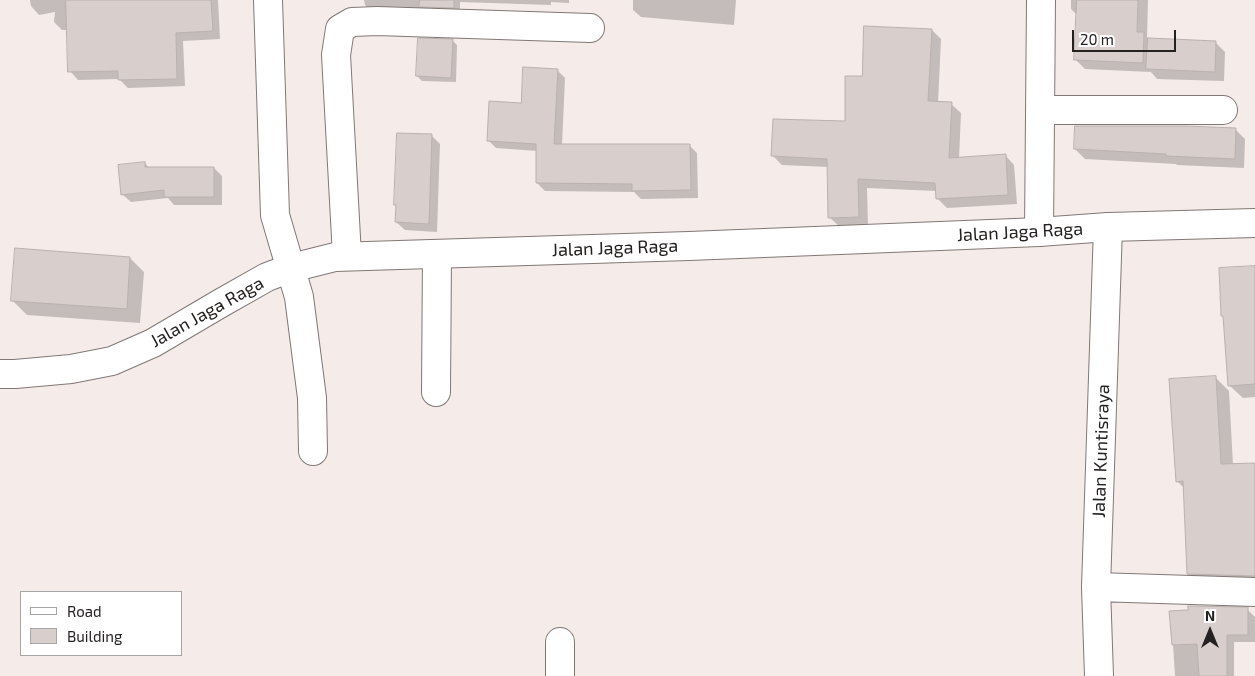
<!DOCTYPE html>
<style>
body{margin:0}
#map{position:relative;width:1255px;height:676px;overflow:hidden;background:#f5ebe9;font-family:"Exo 2",sans-serif}
canvas{display:block}
.legend{position:absolute;left:20px;top:591px;width:162px;height:65px;box-sizing:border-box;background:#fff;border:1px solid #a7a6a6;margin:0;padding:6px 9px;list-style:none;font-size:15px;color:#242120}
.legend li{display:flex;align-items:center;gap:10px;height:25px}
.legend b{width:25px;border:1px solid #a7a6a6}
.north{position:absolute;left:1185px;top:606px;width:50px;height:50px;-webkit-text-stroke:4px #fff;paint-order:stroke;rotate:0deg;font-size:14px;font-weight:700;line-height:20px;text-align:center;color:#242120}
.north::after{content:'';display:block;margin:auto;width:18px;height:22px;background:#242120;clip-path:polygon(50% 0,100% 100%,50% 72%,0 100%)}
.scale{position:absolute;left:1072px;top:30px;width:104px;height:22px;box-sizing:border-box;border:2px solid #242120;border-top:0;padding-left:6px;font-size:15px;line-height:18px;white-space:nowrap;color:#242120;-webkit-text-stroke:4px #fff;paint-order:stroke}
</style>
<div id="map">
<canvas width="1255" height="676"></canvas>
<ul class="legend">
<li><b style="height:6px;background:#fff"></b>Road</li>
<li><b style="height:14px;background:#d8cecc"></b>Building</li>
</ul>
<div class="north">N</div>
<div class="scale">20 m</div>
</div>
<script>
const ctx = document.querySelector('canvas').getContext('2d');
ctx.lineJoin = 'round';
function paint(path, color) { ctx.fillStyle = color; ctx.fill(path, 'evenodd'); }
function strokePath(path, color, width, dash) { ctx.strokeStyle = color; ctx.lineWidth = width; ctx.lineCap = dash ? 'butt' : 'round'; ctx.setLineDash(dash || []); ctx.stroke(path); }
function label(font, color, halo, rows, align = 'center') {
  ctx.font = font + ' "Exo 2",sans-serif'; ctx.lineWidth = 5; ctx.setLineDash([]); ctx.textBaseline = 'middle'; ctx.strokeStyle = halo; ctx.fillStyle = color; for (const [text, x, y, turn = 0] of rows) {
    ctx.save(); ctx.translate(x, y); ctx.rotate((+turn || 0) * Math.PI / 180); ctx.textAlign = isNaN(turn) ? turn : align; if (halo) ctx.strokeText(text, 0, 0); ctx.fillText(text, 0, 0); ctx.restore();
  }
}
paint(new Path2D(`
 M30,0H218L220,39L183,41L185,86L128,88L119,79L78,80L70,71L68,30H62L54,22L55,12L39,15L31,6Z
 M364,0H569V3L551,2V5L460,2V14L371,12L365,5Z
 M633,0H736L734,25L641,17L633,10Z
 M1071,0H1148L1147,37L1149,39L1215,42L1225,52L1224,81L1157,79L1151,72L1085,69L1075,59L1078,16L1071,9Z
 M932,30L941,39L938,103L951,104L961,113L959,158L1005,155L1014,165L1017,204L947,208L938,199L937,191L867,188L868,226H839L829,217V167L782,165L773,156L846,122L863,78Z
 M452,40L457,45L456,82L422,81L417,76Z
 M557,70L565,78L562,145H689L697,153L698,198L641,199L634,192L545,191L537,183V151L496,148L488,140Z
 M1235,129L1245,139L1244,168L1177,165L1176,164L1085,159L1075,149Z
 M432,136L440,144L437,232L405,230L396,222L397,206L395,205Z
 M145,163L149,168H214L222,176V205H174L168,198L131,202L122,194Z
 M130,258L144,272L140,323L27,315L13,301Z
 M1255,267V397L1243,398L1229,385Z
 M1215,377L1229,391L1233,465L1255,464V589L1202,587L1188,574L1185,489L1177,481Z
 M1247,609L1255,617V642H1234V676H1175L1171,612Z`), '#0003');
const building = new Path2D(`
 M66,0H211L213,31L176,33L177,79L118,80V71L68,72Z
 M420,0H454V8L419,7Z
 M1077,0H1138L1137,32H1144L1143,63L1074,60Z
 M864,26L932,29L928,101L952,102L949,158L1006,154L1008,195L936,199L935,183L858,179L859,217L828,218L827,159L771,156L773,119L845,121V76H862Z
 M418,38L453,39L451,78L416,76Z
 M1148,38L1216,41L1215,72L1146,69Z
 M523,67L558,69L554,144H690L691,190L632,191V184L536,183V144L487,141L489,101L521,103Z
 M1075,126H1186L1236,128L1235,159L1166,156V154L1074,149Z
 M397,133L432,134L429,224L395,222L396,205H394Z
 M145,162V167H214V197H164V190L121,195L118,165Z
 M15,248L130,257L127,309L11,301Z
 M1255,266V384L1228,386L1223,316H1221L1219,268Z
 M1216,376L1221,464L1255,463V576L1187,574L1183,481L1176,482L1169,379Z
 M1188,606L1248,607V635H1227V676H1199L1197,644L1172,645L1169,611L1188,610Z`);
paint(building, '#d8cecc');
strokePath(building, '#bab1ae', 1);
const minor = new Path2D(`
 M268,0L275,215L299,297L312,398L313,451
 M1040,110H1223
 M1039,232L1041,0
 M347,256L336,55L340,29L352,22L377,21L590,28
 M436,392L437,254
 M1096,587L1255,592
 M560,676V642
 M1099,676L1096,587L1108,227`);
const tertiary = new Path2D(`
 M0,374H15L71,369L112,361L153,343L221,303L267,277L291,268L335,257L689,246L965,235L1039,232L1108,227L1255,223`);
strokePath(minor, '#817876', 30);
strokePath(tertiary, '#817876', 30);
strokePath(minor, '#fff', 28);
strokePath(tertiary, '#fff', 28);
label('18px', '#242120', '#fff', [
 ["Jalan Jaga Raga",1020,232,-3],
 ["Jalan Jaga Raga",615,248,-2],
 ["Jalan Jaga Raga",207,312,-29],
 ["Jalan Kuntisraya",1101,451,-88]
]);
</script>
